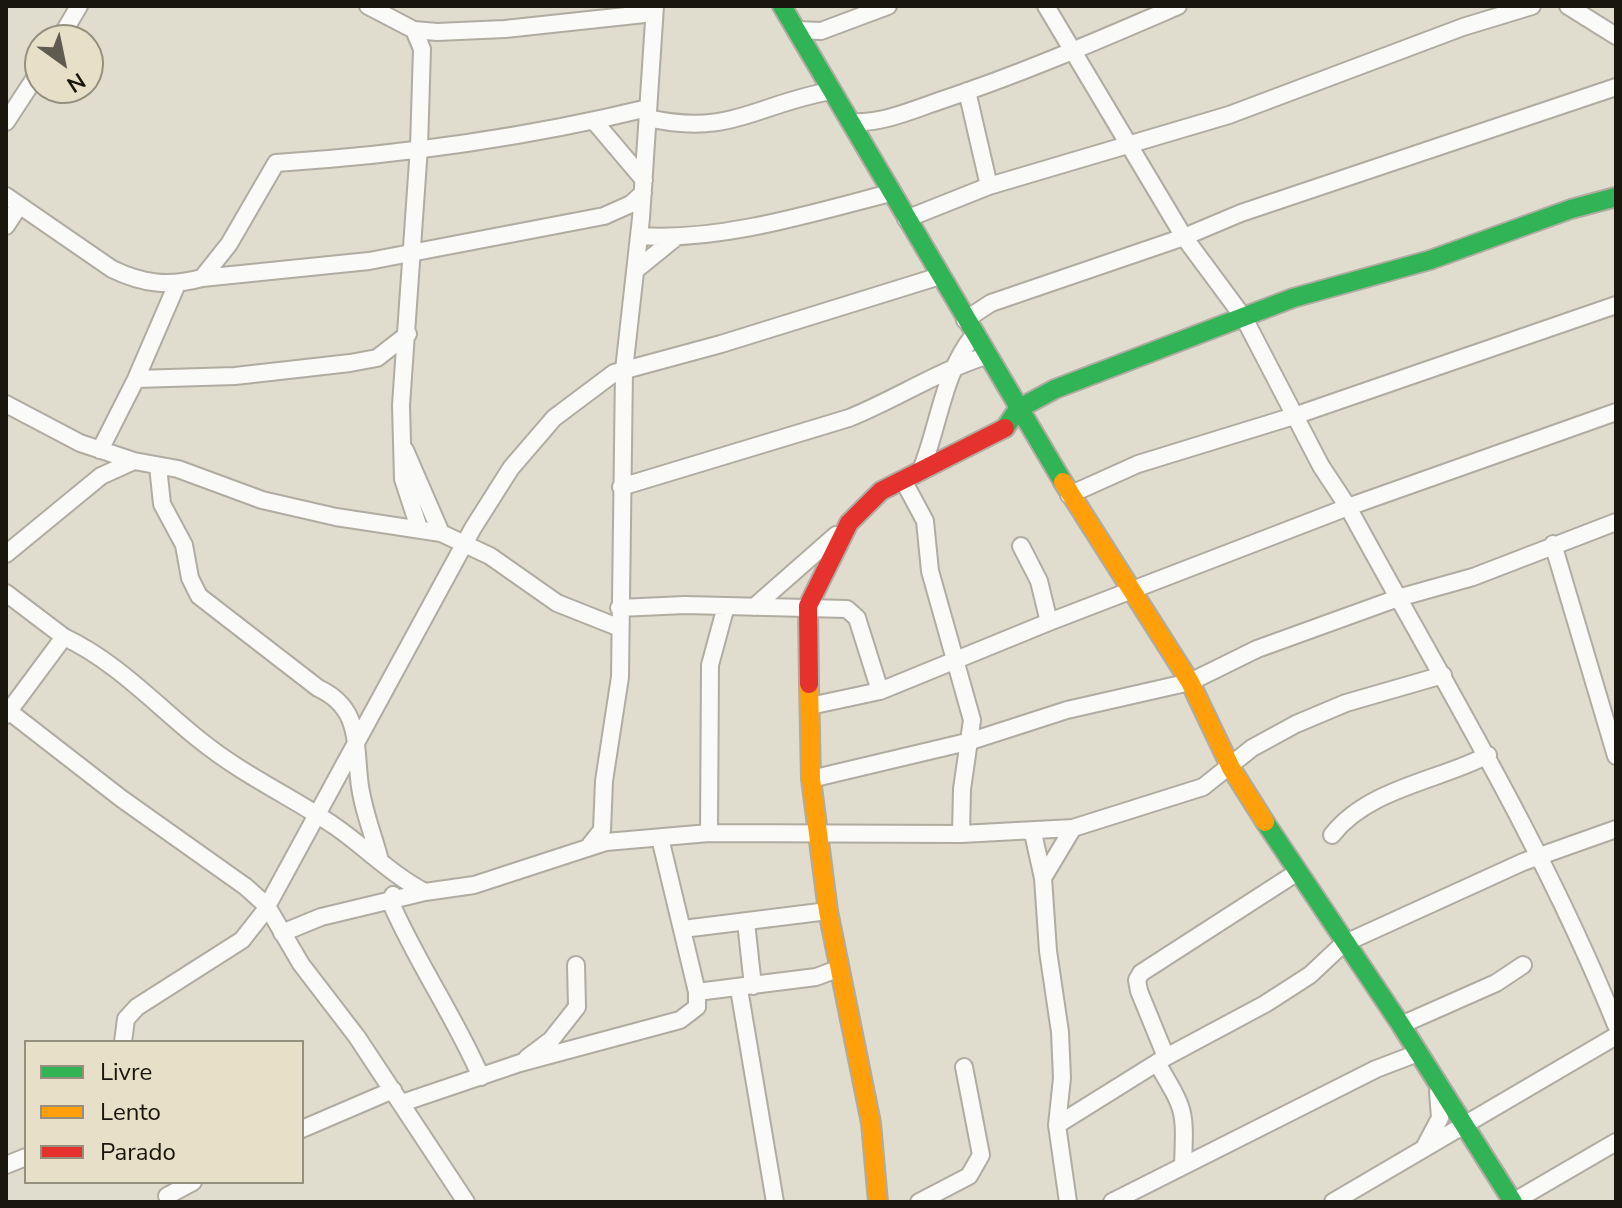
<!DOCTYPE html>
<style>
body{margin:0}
#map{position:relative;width:1622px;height:1208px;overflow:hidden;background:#e0dcce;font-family:"Nunito Sans",sans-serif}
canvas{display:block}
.frame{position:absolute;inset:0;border:8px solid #19160e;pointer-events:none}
.legend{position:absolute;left:24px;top:1040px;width:280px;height:144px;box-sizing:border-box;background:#e7dfc7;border:2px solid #958f7d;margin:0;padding:10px 14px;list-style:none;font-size:24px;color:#19160e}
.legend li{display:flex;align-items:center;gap:16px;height:40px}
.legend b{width:40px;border:2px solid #958f7d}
.north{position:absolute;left:24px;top:24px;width:80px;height:80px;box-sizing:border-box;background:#e7dfc7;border:2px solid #958f7d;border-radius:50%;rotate:147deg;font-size:22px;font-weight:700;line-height:32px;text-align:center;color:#19160e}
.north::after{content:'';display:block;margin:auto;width:28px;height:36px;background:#5f5b51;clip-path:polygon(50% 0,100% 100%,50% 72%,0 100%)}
</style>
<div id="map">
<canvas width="1622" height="1208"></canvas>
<div class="frame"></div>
<ul class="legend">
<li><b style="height:10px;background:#30b455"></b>Livre</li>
<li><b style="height:10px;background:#ff9f0a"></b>Lento</li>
<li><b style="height:10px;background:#e5322d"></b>Parado</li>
</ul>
<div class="north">N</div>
</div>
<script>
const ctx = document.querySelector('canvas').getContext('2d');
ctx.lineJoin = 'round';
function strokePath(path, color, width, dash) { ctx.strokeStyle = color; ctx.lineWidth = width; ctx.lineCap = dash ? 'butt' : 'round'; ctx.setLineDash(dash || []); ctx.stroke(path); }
const street = new Path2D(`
 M368,6L414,30L437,32L505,29L654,13
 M1046,6L1184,237L1244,318L1321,466L1348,507L1616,412
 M1568,6L1616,36
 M414,30L422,49L419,147L401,405L403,479L419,528
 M796,30L821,31L888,6
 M59,40L79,6
 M967,91L989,186
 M648,118C731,137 756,104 831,91
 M594,121L644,180
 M6,122L40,70
 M850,122C881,124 910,111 939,101C1021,74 1099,40 1178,6
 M6,196L112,269C143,284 169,287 202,278L369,261L604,216L631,204L643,193
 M906,219L989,186L1229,115L1463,27L1532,6
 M6,226L19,206
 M640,236C719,242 813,213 890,193
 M637,269L674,239
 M202,278L229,244L276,163C398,155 529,137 648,108
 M965,320L991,303L1184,237L1241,213L1616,87
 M136,379L235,376L350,363L377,358L408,334
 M6,404L80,443L134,461L178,469L262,500L336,517L441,533L490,556L557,603L620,628
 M100,450L136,379L177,284
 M405,450L441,533
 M158,466L162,504L184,545L190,578L199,596L318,688C359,707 355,739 359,778C361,804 372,831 379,857
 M921,470C939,426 943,372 974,335
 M903,480L925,521L930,571L972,720L962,789L961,834
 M621,487L849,418C896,399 938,371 986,356
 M1069,495L1138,464L1294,416L1616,305
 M1553,544L1616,756
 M6,554L101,476L134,461
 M6,593L64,637
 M754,607L836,535
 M619,608L685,605L847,609L857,618L880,691
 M1049,622L1348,507C1441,678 1543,844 1616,1025
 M810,706L880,691L1049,622L1039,581L1021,546
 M6,709L122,799L246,887L267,906L301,964L357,1037L466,1202
 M6,715L64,637C116,661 158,707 201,741C243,775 292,797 336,827C366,848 392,875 425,892
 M811,779L971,741L1067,710L1190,682L1257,649L1398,598L1473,577L1616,522
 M709,833L710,665L726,606
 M1033,833L1043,878L1048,951L1060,1032L1062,1078L1057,1125L1068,1202
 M1332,835C1369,788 1438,781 1488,755
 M660,838L697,992L816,977L840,968
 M590,845L602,830L604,781L620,677L624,370L641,218L655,6
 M1043,878L1073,828
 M393,895L391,903C417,963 455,1017 481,1077
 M746,922L753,986
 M683,929L828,911
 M282,933L321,917L425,892L474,885L606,842L709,833L961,834L1073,828L1203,787L1252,748L1296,724L1346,703L1443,675
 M739,989L775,1202
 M1401,1025L1496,983L1523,965
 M123,1042L126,1019L137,1007L242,940L264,912L473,528L511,468L554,418L614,373L721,344L940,276
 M1166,1057L1139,991L1137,980L1141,973L1296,873
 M527,1058L551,1040L577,1007L576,965
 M1157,1063C1186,1112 1185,1109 1183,1166
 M402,1103L520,1063L680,1020L697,1007V992
 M1057,1125L1166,1057L1265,1004L1310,975L1343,944L1523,862L1616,829
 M302,1129L393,1090
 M1424,1148L1440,1118L1438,1092
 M6,1165L26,1157
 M167,1196L193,1182
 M919,1202L969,1176L981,1155L964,1067
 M1112,1202L1376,1069L1418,1053
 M1333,1202L1616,1036
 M1513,1202L1616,1142`);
const fast = new Path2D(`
 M782,6L1063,482
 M1005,428L1018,409L1055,389L1293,298L1430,260L1571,209L1616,197
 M1265,822L1401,1025L1513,1202`);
const slow = new Path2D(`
 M1063,482L1190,682L1231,768L1265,822
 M809,684L811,779L828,911L871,1123L878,1202`);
const jam = new Path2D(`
 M809,684L808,606L849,523L881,491L1005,428`);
strokePath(street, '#b0aca1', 20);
strokePath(fast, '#b0aca1', 22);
strokePath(slow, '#b0aca1', 22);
strokePath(jam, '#b0aca1', 22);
strokePath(street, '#fafaf8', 16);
strokePath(fast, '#30b455', 18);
strokePath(slow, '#ff9f0a', 18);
strokePath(jam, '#e5322d', 18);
</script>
